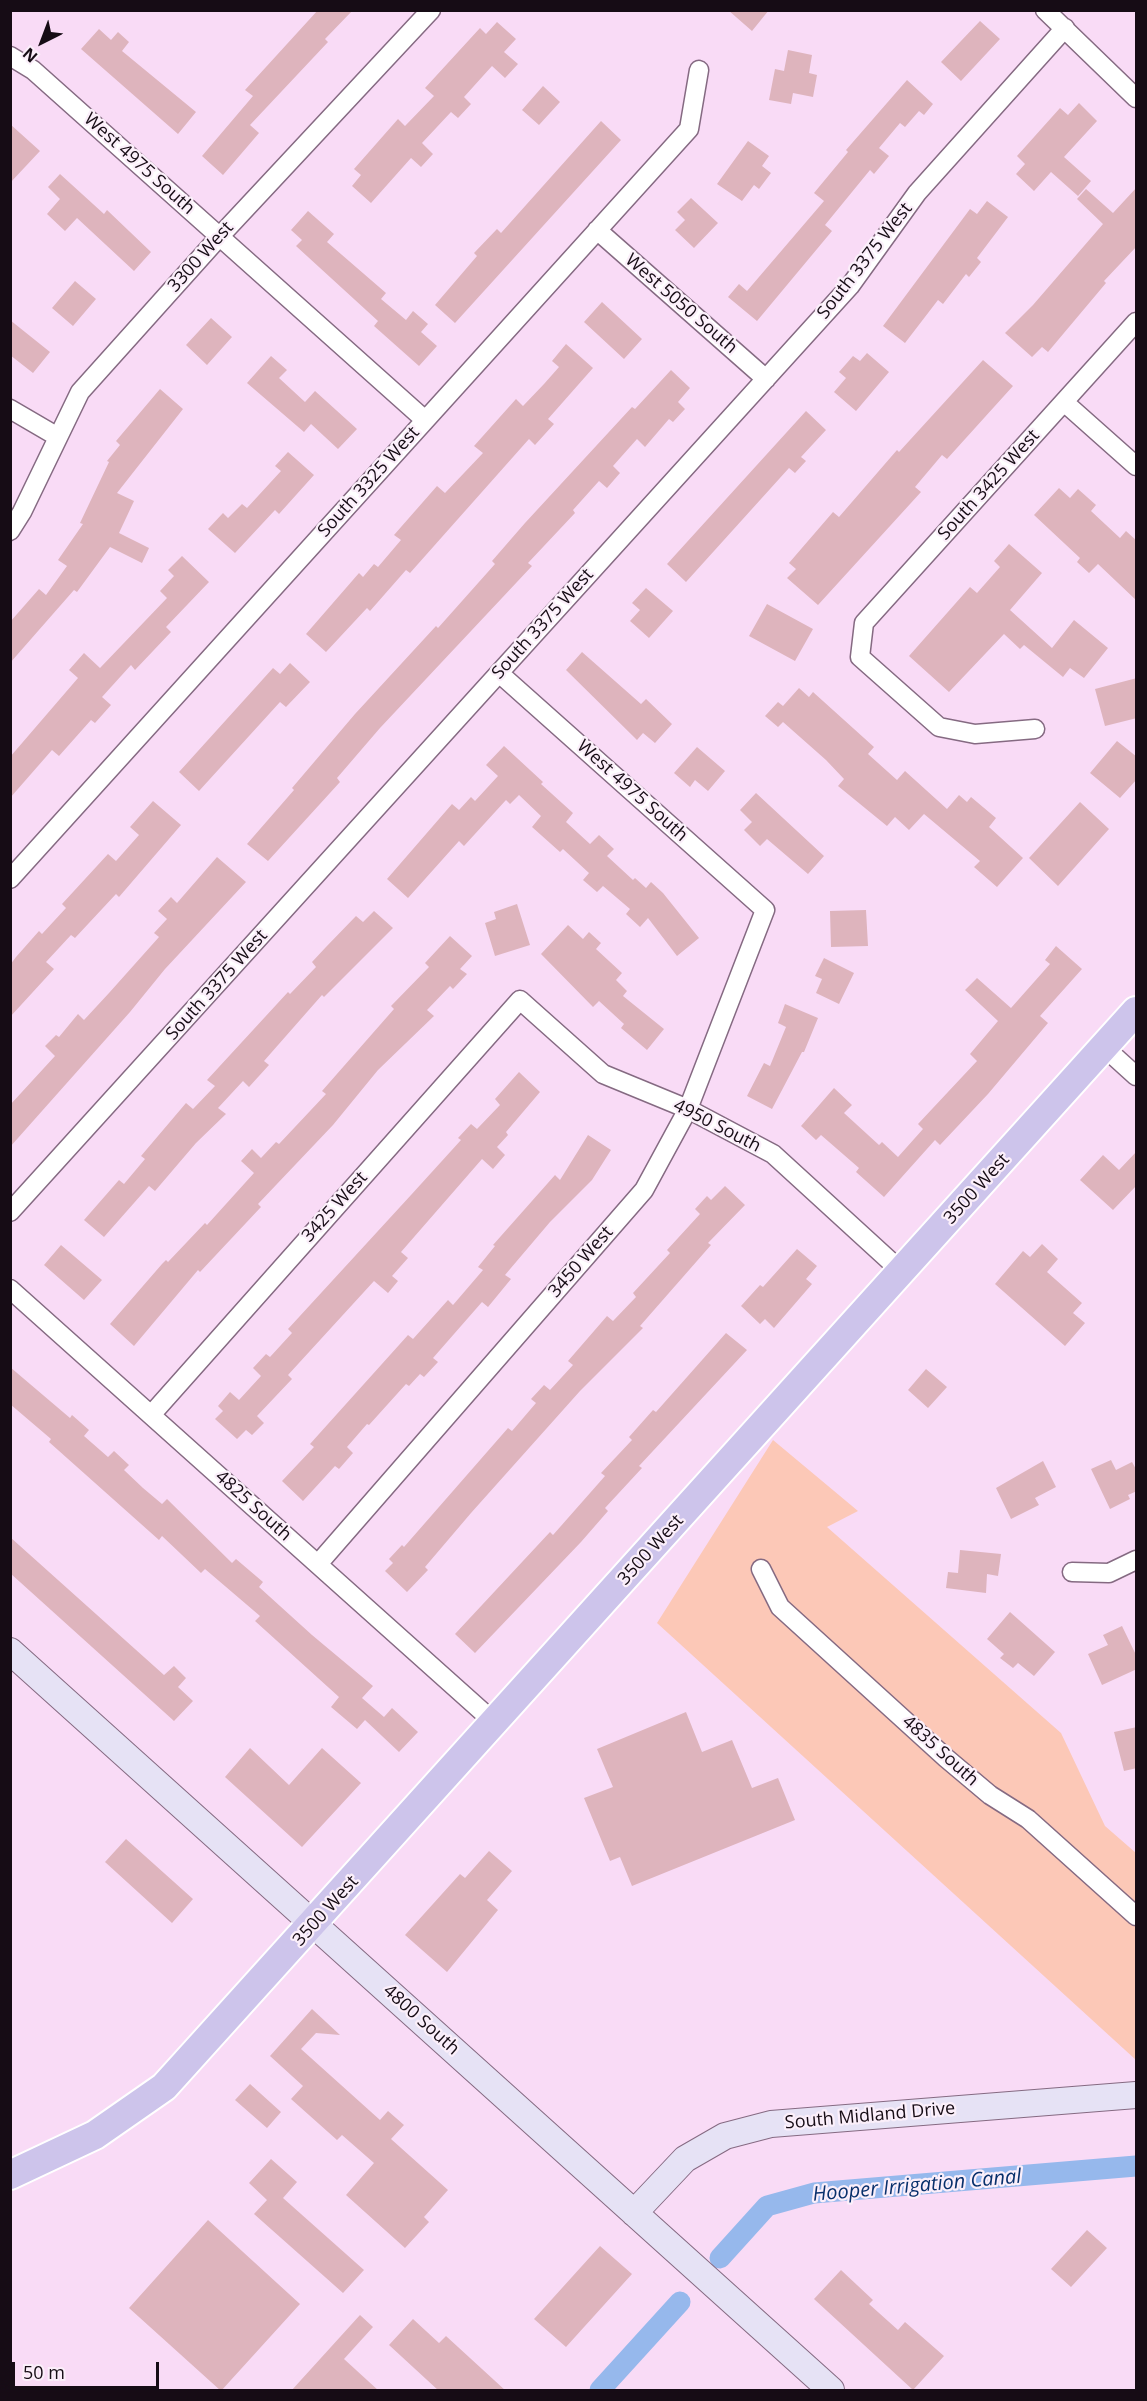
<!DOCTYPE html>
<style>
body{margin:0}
#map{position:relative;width:1147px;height:2401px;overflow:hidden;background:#f9dbf6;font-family:"Open Sans",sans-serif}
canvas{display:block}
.frame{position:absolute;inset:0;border:12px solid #160c15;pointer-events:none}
.north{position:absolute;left:12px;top:12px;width:60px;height:60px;-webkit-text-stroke:4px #fbeffa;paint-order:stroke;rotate:222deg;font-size:16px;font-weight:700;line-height:24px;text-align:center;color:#160c15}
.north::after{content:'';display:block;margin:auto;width:21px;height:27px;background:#160c15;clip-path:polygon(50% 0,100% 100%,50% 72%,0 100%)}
.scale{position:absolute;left:12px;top:2362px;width:147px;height:27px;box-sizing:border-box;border:3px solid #160c15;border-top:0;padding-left:8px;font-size:18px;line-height:21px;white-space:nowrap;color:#160c15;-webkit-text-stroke:4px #fbeffa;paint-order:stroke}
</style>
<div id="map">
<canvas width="1147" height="2401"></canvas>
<div class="frame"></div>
<div class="north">N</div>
<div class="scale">50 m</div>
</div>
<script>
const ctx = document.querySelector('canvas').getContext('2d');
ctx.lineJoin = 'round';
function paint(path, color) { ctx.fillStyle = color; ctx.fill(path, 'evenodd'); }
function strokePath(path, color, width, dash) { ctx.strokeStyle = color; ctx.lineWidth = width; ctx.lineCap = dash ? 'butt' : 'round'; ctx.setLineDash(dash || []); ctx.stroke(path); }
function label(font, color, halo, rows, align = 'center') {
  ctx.font = font + ' "Open Sans",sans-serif'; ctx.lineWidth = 4.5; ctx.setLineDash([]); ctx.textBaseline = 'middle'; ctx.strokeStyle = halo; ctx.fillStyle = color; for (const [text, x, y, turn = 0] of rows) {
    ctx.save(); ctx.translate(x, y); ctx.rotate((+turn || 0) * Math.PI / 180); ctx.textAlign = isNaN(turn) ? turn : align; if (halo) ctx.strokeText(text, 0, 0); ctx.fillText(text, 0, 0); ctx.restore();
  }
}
paint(new Path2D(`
 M773,1440L858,1511L827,1527L1061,1733L1105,1826L1136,1853V2060L657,1623Z`), '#fcc8b7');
strokePath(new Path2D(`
 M720,2258L767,2206L814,2193L1136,2166
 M600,2390L680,2302`), '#96b8ec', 21);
paint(new Path2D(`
 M318,10H353L325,39L328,42L250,125L259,133L223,175L202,156L253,96L245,90Z
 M728,10H769L752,31Z
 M980,21L1000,39L961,81L941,62Z
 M497,22L516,39L504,52L518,64L505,78L492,66L464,97L471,104L458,118L451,112L422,143L433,154L421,167L411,158L371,203L352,186L361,175L354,169L398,119L405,126L434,96L425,88L480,28L486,34Z
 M99,29L111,40L118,32L129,42L122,51L196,112L178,134L81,49Z
 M788,50L812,55L809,73L817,75L813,97L793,93L791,104L769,100L775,69L784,71Z
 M907,80L933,104L924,115L919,111L905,127L900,123L879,148L889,156L874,174L870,170L825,225L832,231L757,321L728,297L739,284L747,291L824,201L814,193L848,152L846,150Z
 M543,86L560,102L539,125L522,110Z
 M1079,103L1097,121L1064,157L1091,181L1078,196L1051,172L1034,191L1016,174L1025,164L1017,156L1060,108L1068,115Z
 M601,121L621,140L455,323L435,305L477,256L474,253L497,229L501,233Z
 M10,124L40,151L10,183Z
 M748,141L769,156L762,166L771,173L759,189L754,185L742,201L717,184Z
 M60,174L104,214L107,210L151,252L134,271L77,218L65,231L47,214L60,199L48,187Z
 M1137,187V246L1104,281L1106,283L1048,352L1042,347L1032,357L1005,333L1033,305L1103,224L1077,199L1086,189L1113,213Z
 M691,198L718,223L694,248L675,230L685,220L677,212Z
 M987,201L1008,217L977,258L981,262L969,277L966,274L943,304L938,300L905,343L883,326L970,209L977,214Z
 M308,211L334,234L327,242L386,293L381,299L406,320L413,311L428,324L421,332L437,346L419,366L374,326L378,321L296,246L302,240L291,230Z
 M75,281L96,299L73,326L52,308Z
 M602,302L642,339L624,359L584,322Z
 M211,318L232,337L207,365L186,345Z
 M10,320L50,352L33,373L10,355Z
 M566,344L593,368L548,419L554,424L535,445L529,439L410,573L406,570L370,611L367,608L326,652L306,634L359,573L363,577L374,564L378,567L401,540L394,535L437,486L445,493L483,453L474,446L516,399L523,406L544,384L559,367L552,361Z
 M867,353L889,372L856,411L834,392L846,378L839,372L853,356L860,361Z
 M271,356L287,370L279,378L305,402L315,391L357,429L338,449L311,424L304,432L247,383Z
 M983,360L1013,386L947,459L942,455L915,487L921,492L818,605L787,578L796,569L789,563L833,512L839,517L897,450L899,452Z
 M671,370L690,388L678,402L685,409L673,422L669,419L645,447L637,439L613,466L620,473L607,488L599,481L573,510L575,513L528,563L532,566L380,728L337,778L340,782L268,861L247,844L294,790L292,788L355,714L436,626L438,628L495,564L492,561L525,523L632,407L635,409Z
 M160,389L183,409L117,493L134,501L119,533L149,548L142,563L110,547L77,592L74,590L10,663V622L39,589L46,595L67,566L58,560L83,524L80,523L109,462L107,461L120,445L116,441Z
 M806,411L826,430L801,457L806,461L795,473L789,468L686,582L667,564Z
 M288,452L314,475L279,514L275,510L235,553L208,529L223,513L228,518L242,504L247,508L281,471L275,466Z
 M1059,488L1070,498L1078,489L1096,505L1091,511L1120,538L1126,531L1137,541V601L1098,564L1089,573L1077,562L1080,558L1034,515Z
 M1009,544L1042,573L1010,610L1052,648L1074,620L1108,648L1084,678L1070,668L1063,677L1024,645L1020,649L1004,634L949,692L909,656L970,587L977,593L1000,567L994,561Z
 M182,556L209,582L166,627L171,632L135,670L131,665L102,697L111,705L95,723L91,720L59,756L52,750L10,798V757L78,678L69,670L84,653L100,668L167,598L160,591L174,576L168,570Z
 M646,588L673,611L649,638L630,621L640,610L632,603Z
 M767,604L813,629L795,661L749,636Z
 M582,652L641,704L646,699L672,724L655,743L643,733L637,740L566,670Z
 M290,663L310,682L286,707L280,702L199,791L179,772L273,668L280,674Z
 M1137,678V718L1105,726L1095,689Z
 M799,688L809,697L813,692L874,747L868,754L897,780L905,771L947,809L959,795L967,802L971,797L996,818L989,827L1023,858L997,887L974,867L980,861L924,814L909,830L895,817L887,826L838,786L844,779L826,760L783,722L778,727L765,716L778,702L783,706Z
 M1117,741L1137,757V779L1120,798L1090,773Z
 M504,746L543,782L541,784L573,813L566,822L590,844L599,835L614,849L607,856L633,880L635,878L646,888L651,882L663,893L699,938L677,956L648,918L640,927L626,914L630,909L603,886L597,892L583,880L589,873L563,849L560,852L532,827L541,816L519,795L510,804L506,800L464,846L459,841L408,898L387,879L452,804L459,810L471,797L475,801L498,776L486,765Z
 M697,747L725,771L708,791L695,780L690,787L674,773Z
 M756,793L824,856L808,874L767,839L760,846L744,830L752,822L740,810Z
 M153,801L181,825L119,897L116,894L75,938L71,935L46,962L54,969L10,1017V965L16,957L39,931L42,934L66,908L62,904L108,854L116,861L139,835L130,827Z
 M1080,802L1109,829L1058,886L1029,858Z
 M217,857L246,882L165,969L130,1012L10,1147V1105L55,1056L45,1046L56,1035L59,1037L78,1014L84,1020L109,993L159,937L154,933L167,919L158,911L171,897L177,903Z
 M517,904L530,945L495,956L485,923L496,919L494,912Z
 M866,910L868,946L831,947L830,911Z
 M374,911L393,928L324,997L322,995L264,1061L269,1065L249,1087L243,1081L218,1108L226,1114L196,1143L155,1191L149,1186L104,1237L84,1220L119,1180L124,1184L145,1159L141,1156L186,1103L193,1109L215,1086L207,1080L288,992L290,994L316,967L312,962L326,947L356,916L363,922Z
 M568,925L583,939L589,932L601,943L596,949L622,973L616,980L627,991L623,996L664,1029L647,1050L621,1028L624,1024L599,1001L593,1007L541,954Z
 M450,936L472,956L460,969L467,974L453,989L450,986L427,1010L434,1016L378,1070L333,1125L258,1204L261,1207L200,1272L198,1270L134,1346L110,1324L162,1264L166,1260L168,1262L205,1223L207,1225L254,1173L241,1161L252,1149L261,1158L276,1142L279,1144L326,1094L322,1091L394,1009L391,1006L429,967L425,963Z
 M1056,946L1082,969L1040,1016L1048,1023L988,1094L940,1145L935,1140L884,1197L856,1172L859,1168L821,1135L816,1140L801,1126L834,1088L852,1105L844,1113L879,1145L882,1142L898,1157L923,1129L918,1124L977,1061L970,1054L998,1021L965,990L977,978L1011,1008L1050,964L1045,960Z
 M824,958L854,973L839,1004L816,993L822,979L815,976Z
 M785,1004L818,1018L804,1052H802L772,1109L747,1096L764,1063L770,1066L786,1027L778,1023Z
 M519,1072L540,1092L506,1132L508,1135L497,1147L505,1155L493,1169L482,1159L401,1252L408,1258L392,1276L398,1281L388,1293L374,1281L288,1375L292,1379L257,1416L264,1423L252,1435L246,1430L237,1439L215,1419L223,1411L218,1406L230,1392L239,1400L261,1376L253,1368L266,1354L270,1357L292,1333L288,1329L411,1195L461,1140L458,1138L471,1124L477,1129L500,1105L495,1099Z
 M588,1135L611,1150L592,1180L550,1222L505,1275L511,1279L488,1307L482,1302L433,1358L438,1362L424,1377L420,1374L409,1386L406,1384L369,1425L367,1424L347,1447L353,1453L339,1469L335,1466L303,1501L282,1481L314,1447L310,1444L408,1335L413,1339L448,1300L453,1305L483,1270L478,1267L495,1246L493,1245L555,1175L560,1180Z
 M1137,1151V1185L1113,1210L1080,1180L1103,1155L1119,1170Z
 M725,1186L745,1205L708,1243L711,1245L640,1326L643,1328L580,1391L471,1513L425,1567L428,1570L407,1592L385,1571L393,1563L389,1559L402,1545L404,1547L508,1428L512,1431L536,1403L531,1399L544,1385L550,1390L573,1365L568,1361L607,1316L613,1321L636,1297L633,1293L670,1253L667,1250L700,1214L695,1209L707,1196L711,1200Z
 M1042,1244L1058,1259L1047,1272L1082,1303L1073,1313L1085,1323L1065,1346L995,1284L1023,1251L1030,1257Z
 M61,1245L102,1280L84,1300L44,1265Z
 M797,1249L817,1266L806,1279L812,1284L774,1328L765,1319L760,1324L741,1306L760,1285L763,1287Z
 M726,1333L747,1350L639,1466L642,1468L605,1508L608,1511L581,1542L475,1653L455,1634L550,1532L553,1535L605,1476L601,1473L632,1440L629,1437L653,1410L656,1412Z
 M10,1367L70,1418L72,1415L89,1430L84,1436L108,1457L114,1451L129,1465L124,1470L143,1488L162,1504L167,1499L232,1563L236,1559L263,1582L259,1587L312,1635L373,1686L362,1698L384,1717L392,1708L418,1732L399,1752L365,1720L357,1729L331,1707L339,1697L255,1621L260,1616L205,1569L201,1573L162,1536L159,1540L49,1442L51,1439L10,1404Z
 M926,1369L947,1387L928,1408L908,1390Z
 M1111,1460L1116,1470L1132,1462L1137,1471V1491L1128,1495L1130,1499L1110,1509L1091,1469Z
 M1043,1461L1056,1487L1035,1498L1039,1505L1011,1519L996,1488Z
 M10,1537L164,1675L174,1666L186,1678L178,1687L193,1701L174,1721L10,1573Z
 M960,1550L1001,1554L998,1576L987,1574L986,1593L946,1588L948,1572L958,1573Z
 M1010,1612L1055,1652L1034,1676L1018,1663L1013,1668L1000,1658L1004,1654L987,1639Z
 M1122,1626L1137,1657V1669L1102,1685L1088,1654L1108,1645L1103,1635Z
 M686,1712L702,1752L732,1740L752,1788L778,1778L795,1820L632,1886L620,1857L610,1861L584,1798L613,1787L597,1749Z
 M1137,1727V1768L1124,1771L1114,1732Z
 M250,1748L289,1785L322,1748L361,1783L302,1847L225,1777Z
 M126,1839L193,1899L172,1923L105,1862Z
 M489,1851L512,1871L487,1900L498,1910L447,1972L405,1935L460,1874L465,1878Z
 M312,2009L340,2035L316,2033L301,2049L380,2120L388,2111L404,2125L391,2139L448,2190L424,2217L429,2222L405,2248L346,2195L374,2163L342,2135L337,2140L291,2099L303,2086L270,2056Z
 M250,2084L281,2112L267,2128L235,2100Z
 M271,2159L297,2182L283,2198L364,2270L343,2293L254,2214L267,2200L249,2183Z
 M208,2220L300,2304L221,2391L129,2308Z
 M1087,2230L1107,2248L1071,2287L1051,2269Z
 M600,2246L632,2274L566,2347L534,2319Z
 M841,2270L873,2300L869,2304L898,2330L905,2322L944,2356L913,2390L814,2299Z
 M360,2315L373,2327L344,2359L379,2391H291Z
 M413,2319L439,2343L446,2336L506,2391H439L389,2345Z`), '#deb4bd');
const street = new Path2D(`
 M1045,10L1136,98
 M10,56L33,70L425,420
 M597,230L766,379
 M1064,402L1136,466
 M10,409L58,437
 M10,531L22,512L80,392L220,236L431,10
 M1035,729L975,734L939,727L860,657L864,623L1136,322
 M10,879L689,129L699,70
 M1104,1047L1136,1076
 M10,1212L850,286L917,193L1065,28
 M10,1289L495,1723
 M151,1415L520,1000L603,1074L688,1109L773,1154L902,1272
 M318,1564L644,1190L688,1109L765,910L499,673
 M761,1569L780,1607L946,1758L990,1795L1028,1819L1136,1916
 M1072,1572L1109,1573L1136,1560`);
const secondary = new Path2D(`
 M10,1651L831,2390
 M634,2213L685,2159L725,2136L771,2124L1136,2095`);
const primary = new Path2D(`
 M10,2175L95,2135L164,2087L1136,1011`);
strokePath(street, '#856a82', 21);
strokePath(secondary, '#856a82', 28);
strokePath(primary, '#fff', 32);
strokePath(street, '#fff', 18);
strokePath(secondary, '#e6e2f5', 26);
strokePath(primary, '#cdc4eb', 28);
label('18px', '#160c15', '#fbeffa', [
 ["West 4975 South",139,164,42],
 ["3300 West",201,257,-48],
 ["South 3375 West",865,261,-52],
 ["West 5050 South",681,304,41],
 ["South 3325 West",369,482,-48],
 ["South 3425 West",989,485,-48],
 ["South 3375 West",543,624,-48],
 ["West 4975 South",632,791,42],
 ["South 3375 West",217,985,-48],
 ["4950 South",717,1126,27],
 ["3500 West",977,1189,-48],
 ["3425 West",335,1207,-48],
 ["3450 West",581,1262,-49],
 ["4825 South",253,1506,42],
 ["3500 West",651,1550,-48],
 ["4835 South",940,1751,42],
 ["3500 West",326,1911,-48],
 ["4800 South",421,2020,42],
 ["South Midland Drive",870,2116,-5]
]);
label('italic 20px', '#08306c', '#fbeffa', [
 ["Hooper Irrigation Canal",917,2186,-5]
]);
</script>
